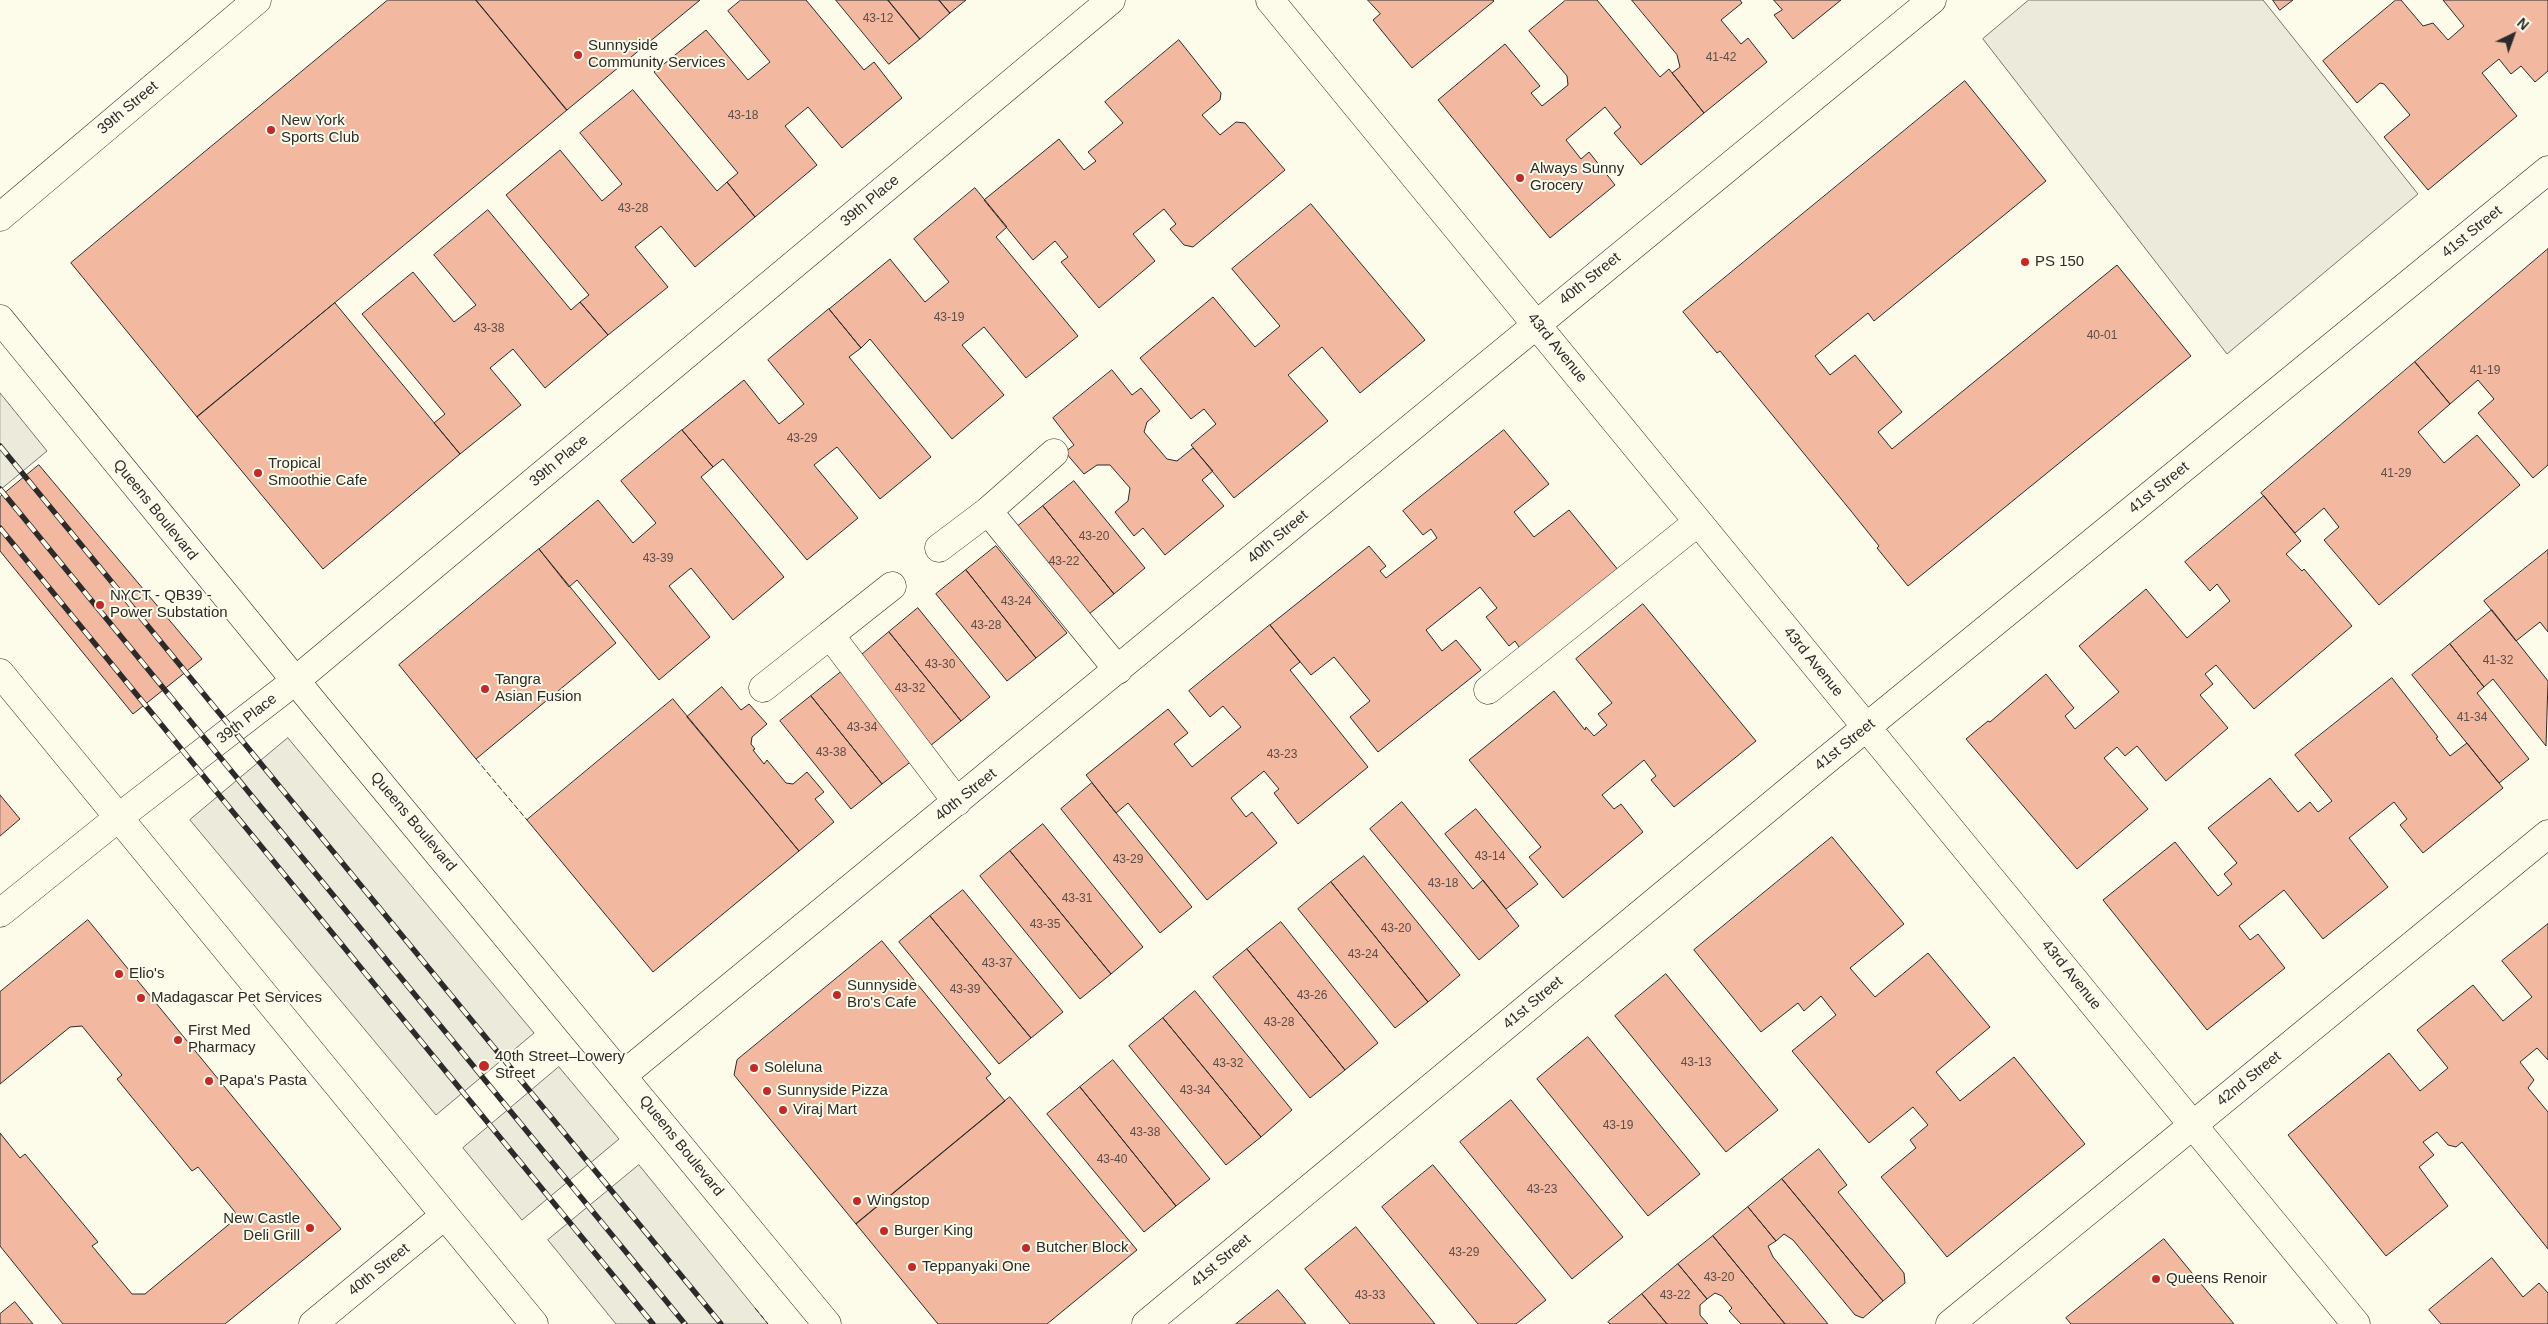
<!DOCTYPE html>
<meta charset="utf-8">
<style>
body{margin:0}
#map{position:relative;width:2548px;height:1324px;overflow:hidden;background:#fdfbea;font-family:Arial,sans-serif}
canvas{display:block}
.north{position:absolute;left:2488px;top:10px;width:50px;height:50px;-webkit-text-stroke:4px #fdfbea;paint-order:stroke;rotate:42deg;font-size:14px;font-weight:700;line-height:20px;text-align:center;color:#2b2b2b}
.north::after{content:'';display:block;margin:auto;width:18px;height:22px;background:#2b2b2b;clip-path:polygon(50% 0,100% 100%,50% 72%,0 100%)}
</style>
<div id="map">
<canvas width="2548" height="1324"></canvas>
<div class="north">N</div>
</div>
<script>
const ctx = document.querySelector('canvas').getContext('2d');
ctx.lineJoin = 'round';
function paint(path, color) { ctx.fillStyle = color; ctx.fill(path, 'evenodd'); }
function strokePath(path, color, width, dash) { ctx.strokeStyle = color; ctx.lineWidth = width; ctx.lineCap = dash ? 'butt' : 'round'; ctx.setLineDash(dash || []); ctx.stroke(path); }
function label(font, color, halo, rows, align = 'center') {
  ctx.font = font + ' Arial,sans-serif'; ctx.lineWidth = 4; ctx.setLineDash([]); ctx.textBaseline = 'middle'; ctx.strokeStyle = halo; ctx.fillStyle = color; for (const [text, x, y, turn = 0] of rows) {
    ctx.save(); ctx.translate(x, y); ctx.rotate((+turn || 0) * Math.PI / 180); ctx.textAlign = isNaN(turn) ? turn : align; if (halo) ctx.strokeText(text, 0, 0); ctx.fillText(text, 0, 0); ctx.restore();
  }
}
const green = new Path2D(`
 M2029,0H2263L2418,194L2227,354L1983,39Z`);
paint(green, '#ecebdb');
strokePath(green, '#74746e', 1);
const parking = new Path2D(`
 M0,393L47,451L0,490Z
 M288,738L534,1033L436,1115L190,820Z
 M559,1067L619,1139L522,1220L463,1148Z
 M639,1165L755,1308L768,1324H616L548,1240Z`);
paint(parking, '#eceadb');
strokePath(parking, '#74746e', 1);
const building = new Path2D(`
 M388,0H476L567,110L197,417L71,263Z
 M476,0H700L567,110Z
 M741,0H806L864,70L874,62L902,98L842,148L808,107L785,126L817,165L755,217L727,182L738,173L654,72L706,30L748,80L770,62L728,11Z
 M836,0H888L920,39L889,64Z
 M888,0H939L950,13L920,39Z
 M939,0H966L950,13Z
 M1368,0H1493L1494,1L1412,68L1373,20L1380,14Z
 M1566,0H1597L1660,77L1669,69L1704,113L1641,165L1614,133L1621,127L1605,107L1566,140L1581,159L1589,152L1615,185L1550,238L1438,100L1505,44L1540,86L1531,93L1542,106L1568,85L1567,76L1529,31Z
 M1632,0H1740L1742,3L1721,20L1741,44L1748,38L1767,62L1704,113L1672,73L1680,67L1677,55Z
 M1774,0H1841L1793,39L1774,15L1782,10Z
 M2273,0H2293L2280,10Z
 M2396,0H2401L2423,26L2433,23L2448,40L2464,26L2443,0H2548V71L2535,82L2521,66L2511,74L2499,59L2482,73L2517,116L2428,190L2384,137L2410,115L2384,84L2380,83L2357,103L2323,61Z
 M1179,40L1221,93L1220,100L1202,115L1220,135L1236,122L1245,123L1285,170L1193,247L1184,245L1170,229L1176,224L1164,209L1133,234L1155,261L1099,308L1061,262L1068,257L1055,241L1033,260L984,200L1059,139L1084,170L1096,161L1088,152L1123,123L1105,102Z
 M1965,81L2046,181L1874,321L1868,313L1815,356L1830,375L1855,355L1902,412L1878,432L1892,449L2117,265L2191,356L1908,586L1877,548L1879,546L1851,511L1720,351L1717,353L1683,312Z
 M633,90L717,191L727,182L755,217L695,267L661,226L635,247L668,287L608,335L580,302L589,295L506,195L560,150L602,201L622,184L580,133Z
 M975,188L1007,227L996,237L1078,336L1026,378L984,327L962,345L1004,395L952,439L870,339L861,348L829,309L890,259L925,302L949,282L914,239Z
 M1311,204L1425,340L1360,393L1322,347L1288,375L1328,421L1234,498L1191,445L1216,424L1204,409L1191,419L1140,358L1213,297L1255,347L1280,326L1232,269Z
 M488,210L571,310L580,302L608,335L545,388L513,349L490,368L521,405L460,454L434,423L445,414L362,314L413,272L454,322L476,305L434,255Z
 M2548,249V465L2533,478L2478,413L2494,399L2478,380L2450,404L2415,362Z
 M335,303L460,454L323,569L197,417Z
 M829,309L861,348L849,357L931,457L880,499L837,447L814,465L858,518L807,560L723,459L713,467L682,430L744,380L779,424L804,404L768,360Z
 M2415,362L2450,404L2418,432L2444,463L2477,435L2520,485L2379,605L2324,540L2339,527L2324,508L2295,533L2261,493Z
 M1112,370L1132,395L1141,388L1160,411L1147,422L1144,432L1167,459L1177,461L1193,448L1213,471L1202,480L1224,506L1165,555L1143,528L1134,536L1115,512L1128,501L1130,488L1110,465H1097L1084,474L1065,452L1074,445L1053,418Z
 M682,430L713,467L701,477L784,577L733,620L691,568L669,586L710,637L659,680L577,580L569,587L539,549L598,500L633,543L656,523L621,481Z
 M1504,430L1549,484L1514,512L1534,537L1569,510L1619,571L1521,650L1515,641L1509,646L1486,617L1497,608L1480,587L1426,630L1442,651L1456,640L1481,670L1378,752L1350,717L1370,701L1334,657L1311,675L1270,625L1369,546L1386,566L1380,571L1386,578L1437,538L1431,529L1423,535L1403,511Z
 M39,465L202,659L133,714L0,551V497Z
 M1074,481L1145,568L1114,594L1043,506Z
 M2264,496L2301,541L2286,554L2302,571L2304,569L2352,626L2254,709L2216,665L2205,674L2213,684L2200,695L2228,728L2166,781L2137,746L2125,756L2117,747L2104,758L2148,809L2077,869L1966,739L1988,721L1990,722L2046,674L2074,708L2065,716L2075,729L2119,692L2079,646L2146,589L2187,638L2230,601L2217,584L2210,591L2185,562Z
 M1043,506L1114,594L1084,618L1013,530Z
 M996,546L1067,633L1036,658L966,570Z
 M539,549L616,643L476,759L399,665Z
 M2548,550V632L2540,622L2516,641L2484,601Z
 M966,570L1036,658L1007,681L936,594Z
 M1643,604L1756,741L1674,807L1651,780L1656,776L1644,760L1602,795L1614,809L1621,804L1643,832L1563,898L1529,857L1541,847L1469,760L1554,691L1585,730L1586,727L1594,736L1607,725L1598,714L1612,703L1576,659Z
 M918,608L990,697L961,721L889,632Z
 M2492,610L2548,681L2546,746L2493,679L2484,687L2450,644Z
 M1270,625L1300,662L1290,670L1368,767L1298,824L1274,793L1279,789L1264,771L1231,798L1246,817L1252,812L1277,843L1207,900L1128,803L1116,813L1086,775L1168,709L1188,733L1174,744L1192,767L1241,727L1223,706L1210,717L1189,691Z
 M889,632L961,721L930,746L859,657Z
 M2450,644L2484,687L2477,693L2529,759L2499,783L2412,675Z
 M841,672L913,760L882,784L811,696Z
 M2392,678L2438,737L2436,738L2450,756L2467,743L2503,788L2423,853L2400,825L2407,819L2394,802L2349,838L2388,887L2323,939L2284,890L2239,926L2250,940L2258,934L2285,968L2207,1030L2103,900L2175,842L2218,896L2232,884L2224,874L2237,863L2208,828L2270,778L2298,812L2310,802L2318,812L2332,801L2295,755Z
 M722,687L741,710L749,704L767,724L752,737L751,744L755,749L753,750L764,764L767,760L786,783L793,784L807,772L824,792L815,799L834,822L799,851L687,717Z
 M811,696L882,784L851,809L780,721Z
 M673,699L799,851L653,972L527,820Z
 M1092,783L1192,907L1160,933L1061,809Z
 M0,795L20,819L0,836Z
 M1402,802L1473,889L1483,880L1519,926L1479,960L1370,829Z
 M1476,809L1538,884L1506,909L1445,834Z
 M1043,824L1143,947L1111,974L1010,851Z
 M1832,837L1904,924L1850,968L1875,997L1928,953L1990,1027L1936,1072L1960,1101L2014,1057L2085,1144L1947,1257L1881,1177L1916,1148L1910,1140L1928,1125L1913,1107L1869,1143L1792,1051L1836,1015L1821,996L1804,1011L1798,1003L1761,1032L1694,950Z
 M1010,851L1111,974L1080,999L980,876Z
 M1364,856L1460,975L1428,1002L1331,882Z
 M1331,882L1428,1002L1395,1028L1298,909Z
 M963,890L1063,1012L1031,1038L930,916Z
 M930,916L1031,1038L999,1064L899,942Z
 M88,920L341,1229L225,1324H63L0,1246V1133L20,1158L25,1154L89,1231L98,1242L92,1246L132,1294H145L233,1221L235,1212L198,1167L192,1171L117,1079L122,1075L82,1026L70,1027L0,1084V992Z
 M1281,922L1378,1043L1345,1070L1247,949Z
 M2548,924V1060L2537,1048L2520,1062L2534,1080L2528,1088L2548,1112V1249L2462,1142L2456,1147L2448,1145L2437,1132L2423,1142L2434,1155L2419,1167L2448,1206L2386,1256L2288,1135L2389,1053L2420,1091L2448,1068L2417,1030L2473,985L2503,1021L2532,997L2502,961Z
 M882,941L991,1074L986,1078L1005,1101L856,1224L734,1075L737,1060Z
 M1247,949L1345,1070L1310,1098L1213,977Z
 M1666,974L1778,1110L1726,1152L1615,1016Z
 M1195,991L1292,1110L1261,1137L1163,1018Z
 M1163,1018L1261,1137L1226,1165L1129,1046Z
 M1588,1037L1700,1174L1648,1216L1537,1079Z
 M1113,1060L1210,1179L1176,1206L1080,1087Z
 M1080,1087L1176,1206L1144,1232L1047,1114Z
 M1010,1097L1137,1250L1047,1324H938L856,1224Z
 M1511,1100L1623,1237L1572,1279L1460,1142Z
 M1819,1149L1847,1185L1838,1192L1904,1273L1905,1283L1883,1301L1782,1179Z
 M1433,1165L1546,1300L1516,1324H1478L1382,1207Z
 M1782,1179L1883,1301L1863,1318L1855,1315L1793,1240L1784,1234L1776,1241L1748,1207Z
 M1748,1207L1776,1241L1768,1246L1773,1257L1828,1324H1785L1713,1236Z
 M1356,1227L1435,1324H1350L1305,1269Z
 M1713,1236L1785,1324H1741L1729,1311L1732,1308L1722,1296L1715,1293L1707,1299L1678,1264Z
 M2164,1239L2234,1324H2071L2066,1318Z
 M2492,1258L2523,1297L2539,1283L2548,1293V1324H2441L2429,1310Z
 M1678,1264L1707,1299L1700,1305V1315L1708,1324H1667L1642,1294Z
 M1278,1290L1306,1324H1236Z
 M1642,1294L1667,1324H1610L1608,1322Z
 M15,1302L33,1324H0V1314Z`);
paint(building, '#f2b8a0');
strokePath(building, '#2b2b2b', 1);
const minor = new Path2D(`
 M1270,0L2356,1324
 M1054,453L988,511L1118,670
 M939,548L988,511
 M892,586L830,635L957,802
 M763,688L830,635
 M1488,690L1698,522
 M0,913L118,818L295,681L1111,0
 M623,1075L1932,0
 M313,1324L444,1216
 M1146,1324L1814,770L2548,170
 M1950,1324L2548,834`);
const major = new Path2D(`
 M0,217L257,0
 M0,319L317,707L827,1324
 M0,673L534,1324`);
strokePath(minor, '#2b2b2b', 29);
strokePath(major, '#2b2b2b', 29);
strokePath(minor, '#fdfbea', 28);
strokePath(major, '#fdfbea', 28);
const rail = new Path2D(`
 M0,446L721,1324
 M0,489L685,1324
 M0,528L653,1324`);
strokePath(rail, '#2b2b2b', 5.5);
strokePath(rail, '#fdfbea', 4, [11]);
strokePath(new Path2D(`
 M476,759L527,820
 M755,1308L768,1324`), '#2b2b2b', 1, [6, 2.5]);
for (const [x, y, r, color] of [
 [578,55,5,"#c62828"],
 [271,130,5,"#c62828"],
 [1520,178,5,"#c62828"],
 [2025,262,5,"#c62828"],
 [258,473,5,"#c62828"],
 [100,605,5,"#c62828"],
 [485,689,5,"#c62828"],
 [119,974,5,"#c62828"],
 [837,995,5,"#c62828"],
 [141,998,5,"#c62828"],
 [178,1040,5,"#c62828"],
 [484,1066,6,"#c62828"],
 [754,1068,5,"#c62828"],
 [209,1081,5,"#c62828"],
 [767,1091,5,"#c62828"],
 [783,1110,5,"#c62828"],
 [857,1201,5,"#c62828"],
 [310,1228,5,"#c62828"],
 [884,1231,5,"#c62828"],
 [1026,1248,5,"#c62828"],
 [912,1267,5,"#c62828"],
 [2156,1279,5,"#c62828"]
]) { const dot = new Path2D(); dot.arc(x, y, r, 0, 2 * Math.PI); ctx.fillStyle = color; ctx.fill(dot); strokePath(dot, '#fdfbea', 2); }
label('12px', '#5d4e48', null, [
 ["43-12",878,19],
 ["41-42",1721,58],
 ["43-18",743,116],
 ["43-28",633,209],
 ["43-19",949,318],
 ["43-38",489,329],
 ["40-01",2102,336],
 ["41-19",2485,371],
 ["43-29",802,439],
 ["41-29",2396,474],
 ["43-20",1094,537],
 ["43-39",658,559],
 ["43-22",1064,562],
 ["43-24",1016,602],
 ["43-28",986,626],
 ["41-32",2498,661],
 ["43-30",940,665],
 ["43-32",910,689],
 ["41-34",2472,718],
 ["43-34",862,728],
 ["43-38",831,753],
 ["43-23",1282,755],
 ["43-14",1490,857],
 ["43-29",1128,860],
 ["43-18",1443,884],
 ["43-31",1077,899],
 ["43-35",1045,925],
 ["43-20",1396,929],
 ["43-24",1363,955],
 ["43-37",997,964],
 ["43-39",965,990],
 ["43-26",1312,996],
 ["43-28",1279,1023],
 ["43-13",1696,1063],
 ["43-32",1228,1064],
 ["43-34",1195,1091],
 ["43-19",1618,1126],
 ["43-38",1145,1133],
 ["43-40",1112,1160],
 ["43-23",1542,1190],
 ["43-29",1464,1253],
 ["43-20",1719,1278],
 ["43-33",1370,1296],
 ["43-22",1675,1296]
]);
label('15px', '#2b2b2b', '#fdfbea', [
 ["Sunnyside",588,46],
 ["Community Services",588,63],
 ["New York",281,121],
 ["Sports Club",281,138],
 ["Always Sunny",1530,169],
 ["Grocery",1530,186],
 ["PS 150",2035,262],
 ["Tropical",268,464],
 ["Smoothie Cafe",268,481],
 ["NYCT - QB39 -",110,596],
 ["Power Substation",110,613],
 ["Tangra",495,680],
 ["Asian Fusion",495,697],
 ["Elio's",129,974],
 ["Sunnyside",847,986],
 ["Bro's Cafe",847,1003],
 ["Madagascar Pet Services",151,998],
 ["First Med",188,1031],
 ["Pharmacy",188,1048],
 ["40th Street–Lowery",495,1057],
 ["Street",495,1074],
 ["Soleluna",764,1068],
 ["Papa's Pasta",219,1081],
 ["Sunnyside Pizza",777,1091],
 ["Viraj Mart",793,1110],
 ["Wingstop",867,1201],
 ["New Castle",300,1219,"right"],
 ["Deli Grill",300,1236,"right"],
 ["Burger King",894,1231],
 ["Butcher Block",1036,1248],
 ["Teppanyaki One",922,1267],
 ["Queens Renoir",2166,1279]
], 'left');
label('15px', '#2b2b2b', '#fdfbea', [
 ["39th Street",128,108,-40],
 ["39th Place",870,201,-40],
 ["41st Street",2472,232,-39],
 ["40th Street",1590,279,-39],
 ["43rd Avenue",1557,348,51],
 ["39th Place",559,461,-40],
 ["41st Street",2159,488,-39],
 ["Queens Boulevard",155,510,51],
 ["40th Street",1278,537,-40],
 ["43rd Avenue",1813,662,51],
 ["39th Place",247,719,-38],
 ["41st Street",1845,745,-39],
 ["40th Street",966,795,-39],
 ["Queens Boulevard",413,822,50],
 ["43rd Avenue",2071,975,51],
 ["41st Street",1533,1003,-40],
 ["42nd Street",2249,1079,-39],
 ["Queens Boulevard",681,1146,51],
 ["41st Street",1221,1261,-40],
 ["40th Street",379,1270,-39]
]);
</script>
